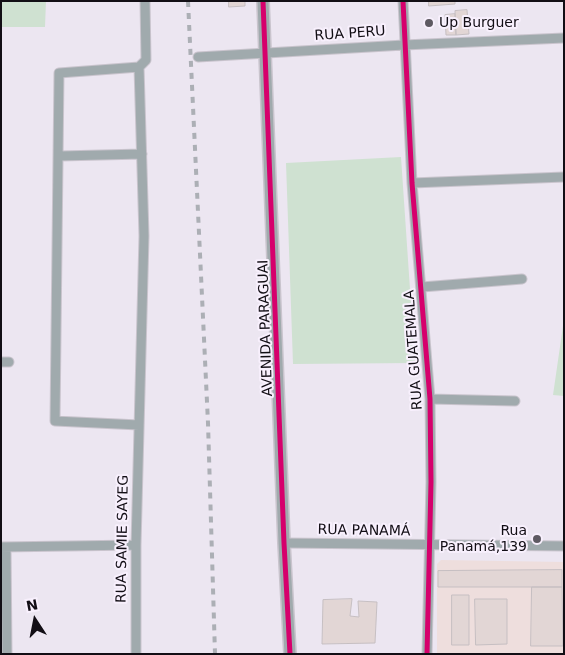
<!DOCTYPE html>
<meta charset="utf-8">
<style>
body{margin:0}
#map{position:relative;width:565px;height:655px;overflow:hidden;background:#ece6f1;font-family:"DejaVu Sans",sans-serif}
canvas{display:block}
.frame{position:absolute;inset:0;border:2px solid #120e15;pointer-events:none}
.north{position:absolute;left:10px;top:595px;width:50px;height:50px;-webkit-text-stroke:4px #f8f0fd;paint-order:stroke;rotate:349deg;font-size:14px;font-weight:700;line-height:20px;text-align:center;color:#120e15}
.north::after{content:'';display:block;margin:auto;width:18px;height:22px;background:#120e15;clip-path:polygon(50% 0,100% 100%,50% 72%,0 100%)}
</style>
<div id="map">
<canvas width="565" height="655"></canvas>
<div class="frame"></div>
<div class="north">N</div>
</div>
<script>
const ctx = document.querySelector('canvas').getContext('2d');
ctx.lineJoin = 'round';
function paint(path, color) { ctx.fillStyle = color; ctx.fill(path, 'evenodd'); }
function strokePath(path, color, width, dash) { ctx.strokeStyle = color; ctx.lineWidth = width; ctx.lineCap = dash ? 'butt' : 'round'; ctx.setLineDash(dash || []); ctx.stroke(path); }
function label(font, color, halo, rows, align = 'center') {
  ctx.font = font + ' "DejaVu Sans",sans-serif'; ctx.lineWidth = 4; ctx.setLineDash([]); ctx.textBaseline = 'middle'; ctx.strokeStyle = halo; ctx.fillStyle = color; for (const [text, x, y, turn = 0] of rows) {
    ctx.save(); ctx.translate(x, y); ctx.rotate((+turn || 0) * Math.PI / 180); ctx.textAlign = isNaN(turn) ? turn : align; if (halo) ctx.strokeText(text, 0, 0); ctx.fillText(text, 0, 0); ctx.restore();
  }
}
paint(new Path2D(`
 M441,560L564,562V654L437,653V564Z`), '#eededd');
paint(new Path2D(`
 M1,1H46L45,27H1Z
 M401,157L415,363L293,364L286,163Z
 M564,319V396L553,395Z`), '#cfe1d1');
const building = new Path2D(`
 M229,1H245V6L229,7Z
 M429,1H455V4L429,6Z
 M467,10L469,34L456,35L455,11Z
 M455,14L456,35H446L445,15Z
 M562,570V587H438V571Z
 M532,587H562L563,646H531Z
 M452,595H469V645H452Z
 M352,599L350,616L359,617L358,601L377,602L375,643L322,644L323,600Z
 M475,599H507V644L476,645Z`);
paint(building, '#e2d6d5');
strokePath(building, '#c6bfc2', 1);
const minor = new Path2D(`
 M403,1L412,183L430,399L431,482L427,654
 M198,57L404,45L564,38
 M60,156L142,154
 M412,183L564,177
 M422,287L522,279
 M1,362H9
 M430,399L515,401
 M139,425L55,421L59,73L139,67L146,60L145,1
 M284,543L564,546
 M1,547L136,545
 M6,547L7,654
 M136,654V545L144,236L139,67`);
const tertiary = new Path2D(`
 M263,1L284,543L290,654`);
strokePath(minor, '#c9c4cd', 11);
strokePath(tertiary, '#c9c4cd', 14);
strokePath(minor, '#a0aaad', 9);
strokePath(tertiary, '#a0aaad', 11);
strokePath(new Path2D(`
 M188,1L208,423L215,654`), '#acafb5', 4, [6, 6]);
strokePath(new Path2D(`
 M263,1L284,543L290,654
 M403,1L412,183L430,399L431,482L427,654`), '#d6006c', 5);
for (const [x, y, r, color] of [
 [429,23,5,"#5e5a62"],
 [537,539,5,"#5e5a62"]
]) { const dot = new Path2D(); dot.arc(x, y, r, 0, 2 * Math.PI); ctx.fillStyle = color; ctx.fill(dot); strokePath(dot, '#f8f0fd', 2); }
label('14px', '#120e15', '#f8f0fd', [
 ["Up Burguer",439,23],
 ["Rua",527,531,"right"],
 ["Panamá,139",527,547,"right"]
], 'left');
label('14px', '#120e15', '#f8f0fd', [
 ["RUA PERU",350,34,-4],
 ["AVENIDA PARAGUAI",266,328,-92],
 ["RUA GUATEMALA",414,350,-94],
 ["RUA PANAMÁ",364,531,1],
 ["RUA SAMIE SAYEG",123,539,-89]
]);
</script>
